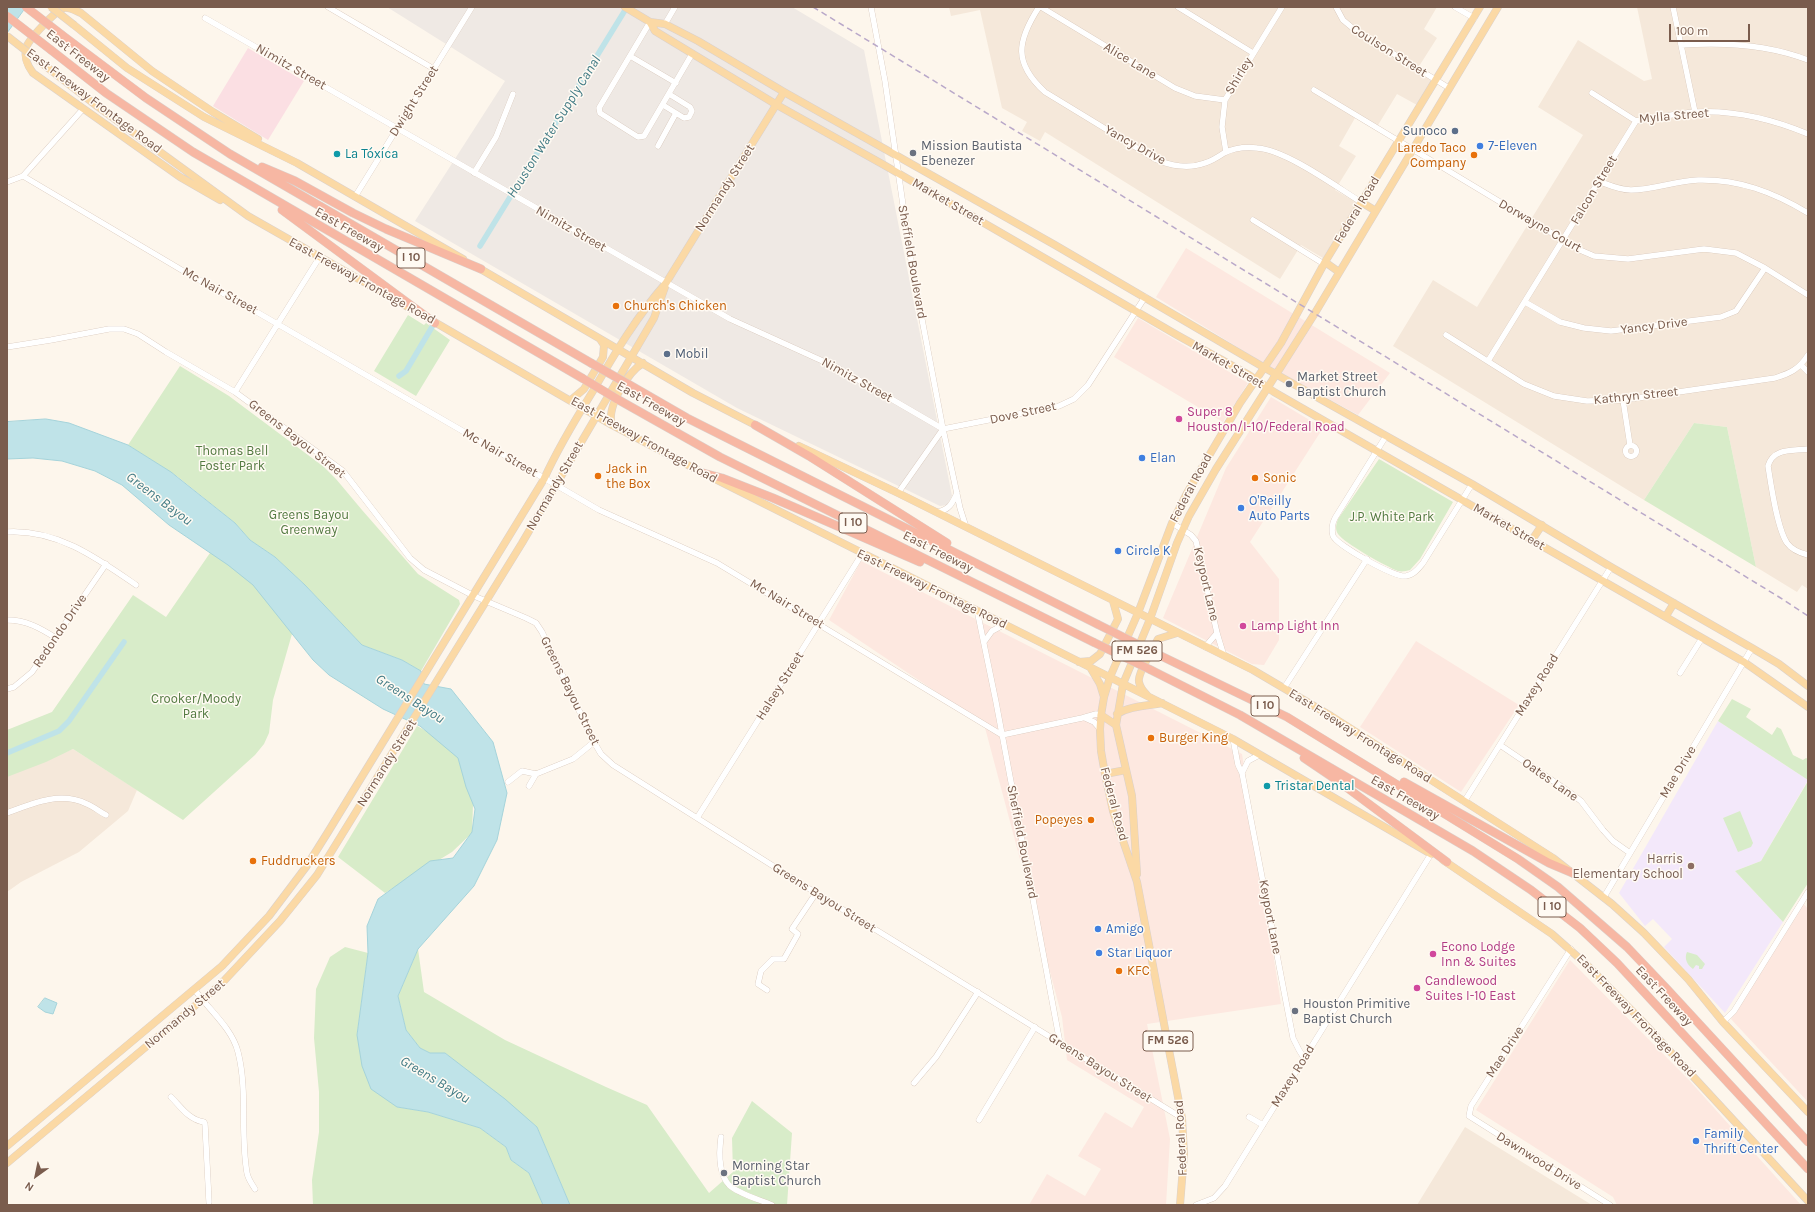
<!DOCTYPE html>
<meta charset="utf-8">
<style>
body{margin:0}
#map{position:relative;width:1815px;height:1212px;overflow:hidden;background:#fdf6ec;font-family:Karla,sans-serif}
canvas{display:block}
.frame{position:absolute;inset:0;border:8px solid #7a5c4d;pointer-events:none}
.north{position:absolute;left:16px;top:1156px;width:40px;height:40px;-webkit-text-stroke:3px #fffaf3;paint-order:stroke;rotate:213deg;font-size:11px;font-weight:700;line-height:16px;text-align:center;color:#7a5c4d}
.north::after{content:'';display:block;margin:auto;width:14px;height:18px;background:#7a5c4d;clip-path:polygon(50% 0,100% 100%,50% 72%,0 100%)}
.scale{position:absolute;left:1669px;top:24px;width:81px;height:18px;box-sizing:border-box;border:2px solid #7a5c4d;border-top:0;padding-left:5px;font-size:12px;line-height:14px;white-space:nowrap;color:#7a5c4d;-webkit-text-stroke:3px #fffaf3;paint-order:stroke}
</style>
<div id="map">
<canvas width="1815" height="1212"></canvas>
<div class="frame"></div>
<div class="north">N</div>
<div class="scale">100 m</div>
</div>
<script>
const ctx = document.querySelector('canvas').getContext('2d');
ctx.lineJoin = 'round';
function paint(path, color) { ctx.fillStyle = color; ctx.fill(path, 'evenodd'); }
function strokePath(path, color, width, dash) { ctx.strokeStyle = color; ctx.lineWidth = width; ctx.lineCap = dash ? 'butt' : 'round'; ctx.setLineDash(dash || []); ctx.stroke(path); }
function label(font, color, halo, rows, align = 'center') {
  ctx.font = font + ' Karla,sans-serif'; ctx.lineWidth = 3; ctx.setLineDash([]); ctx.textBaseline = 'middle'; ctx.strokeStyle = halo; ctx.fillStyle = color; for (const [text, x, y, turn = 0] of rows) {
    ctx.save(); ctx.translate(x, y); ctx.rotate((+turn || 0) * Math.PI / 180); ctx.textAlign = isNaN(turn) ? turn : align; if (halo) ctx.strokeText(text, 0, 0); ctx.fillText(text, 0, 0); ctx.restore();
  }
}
paint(new Path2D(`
 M949,7H1437L1424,29L1437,38L1416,71L1432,81L1417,105L1397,94L1375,130L1355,118L1339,146L1356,156L1335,190L1357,203L1323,258L1301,245L1280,279L1045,132L1040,141L1022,131L1027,122L1002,108L980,10L951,16Z
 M1637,7H1808V589L1802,585L1797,592L1756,567L1727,427L1694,423L1644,500L1393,346L1433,280L1477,307L1583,135L1538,107L1578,40L1644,81L1652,79Z
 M73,749L137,790L128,811L79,852L21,882L7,892V775Z
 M1465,1127L1592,1205H1417Z`), '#f5e8da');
paint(new Path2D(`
 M1186,248L1390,373L1358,415L1260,361L1156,297Z
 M1138,318L1248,383L1223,422L1114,357Z
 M1271,397L1323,428L1250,542L1279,579V640L1264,665L1252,664L1163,618L1226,468Z
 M861,561L1242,754L1281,1004L1147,1024L1170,1139L1166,1205H1029L1047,1174L1085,1196L1101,1169L1078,1156L1105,1112L1132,1128L1144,1107L1067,1060L1062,1017L984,724L829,620Z
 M1416,641L1519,705L1461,792L1360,727Z
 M1803,903L1808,909V1102L1731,1019Z
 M1570,960L1689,1080L1801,1205H1617L1613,1197L1476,1110Z`), '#fde8e0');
paint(new Path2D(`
 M387,7H792L864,50L952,496L947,505L940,506L737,408L415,221L505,81Z`), '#efe9e4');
paint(new Path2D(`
 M1718,721L1808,780L1761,861L1735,871L1783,922L1725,1013L1664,947L1672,939L1653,919L1645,926L1619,893Z`), '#f3e8fa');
paint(new Path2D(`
 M248,48L304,81L268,140L213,106Z`), '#fbdfe3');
paint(new Path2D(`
 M408,315L424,325L426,323L450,340L416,396L374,371Z
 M180,366L229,396L324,467L336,479L362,510L418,574L459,600L460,604L456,611L421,671L402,660L362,645L305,585L275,557L250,540L235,523L178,477L128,445Z
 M1694,423L1727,427L1756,567L1644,500Z
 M1379,459L1453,502L1420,559L1410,570C1406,571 1402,572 1398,571C1387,567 1344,543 1338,534C1335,529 1336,525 1338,519Z
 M212,550L248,577L294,627L273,700L269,733L264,744L255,755L183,820L73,749L46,762L7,777V730L52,712L133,595L166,617Z
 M1732,699L1751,709L1746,717L1772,735L1777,727L1781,729L1793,755L1803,760L1806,758L1808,759V780L1718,721Z
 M417,726L447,742L474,776L472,833L452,852L385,893L338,857Z
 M1808,781V883L1783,922L1735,871L1761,861Z
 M1740,811L1753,843L1751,847L1738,852L1723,818Z
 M345,947L368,953L357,1035L397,1107L428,1112L480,1128L506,1147L511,1160L529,1173L543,1205H313L312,1180L319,1132V1092L314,1038L316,989L330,957Z
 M418,949L424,992L505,1040L606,1087L647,1105L709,1193L733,1172L732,1138L752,1101L792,1133L787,1205H570L537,1127L445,1053H430L420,1048L406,1030L398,996Z
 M1687,952L1697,955L1705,964L1702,969H1699V966L1696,965L1693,969C1687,965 1684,958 1687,952Z`), '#d8ecc9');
const water = new Path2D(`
 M7,7H26L7,33Z
 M46,419L69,423L128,445L171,472L235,523L250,540L275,557L305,585L362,645L402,660L421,671L424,684L451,689L493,742L507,793L497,840L474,886L418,949L398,996L406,1030L420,1048L430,1053H445L505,1099L537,1127L570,1205H543L529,1173L511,1160L506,1147L480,1128L428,1112L397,1107L371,1089L362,1066L357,1035L368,953L367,926L378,899L430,861L453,858L472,832L475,809L466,787L458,758L420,726L383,709L329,675L313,660L253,585L228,565L169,525L122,485L95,471L62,461L33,458L7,459V422Z
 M45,998L57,1003L53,1014L45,1012L38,1007Z`);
paint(water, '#bfe3e8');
strokePath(water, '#a5d3da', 1);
strokePath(new Path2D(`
 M480,246L627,7
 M399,376L406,371L432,327
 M7,753L59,731L69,721L124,642`), '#bfe3e8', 5.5);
const minor = new Path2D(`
 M328,7L434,69
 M871,7L885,81L912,267L943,429L960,508L966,527
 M1039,7C1017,41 1013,63 1045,92L1155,159C1170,166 1189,169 1205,163C1212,161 1218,157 1224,153C1234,148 1247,147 1257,148C1286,150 1335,186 1361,202
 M1041,7L1175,88L1195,96L1225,100
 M1178,7L1253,53
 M1336,7L1343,20L1355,30L1449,88
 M1455,7L1474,18
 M1673,7L1695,112
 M205,18L730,319L838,368L943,429
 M650,22L599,108L600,113L638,137L644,136L692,54
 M665,24L675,7
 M1681,45C1724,42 1767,44 1808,60
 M630,56L676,83
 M1314,90L1580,250L1594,256L1628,259L1704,249L1736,253L1765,268L1808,295
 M1592,93L1636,121C1656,118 1677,113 1697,112C1736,110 1772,119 1808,134
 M663,105L684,118L689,117L692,111L690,107L669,94
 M658,146L676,113
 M1226,152L1222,127L1225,100L1282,7
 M474,173L496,137L513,94
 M23,176L185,272L255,311L556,485L599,510L717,563L1002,735L1082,718L1096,714L1101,715
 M1598,181C1609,185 1619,190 1631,190C1653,190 1675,181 1698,180C1739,179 1773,192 1808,213
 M7,182L23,176L83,109
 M356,195L472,7
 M1253,220L1324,264
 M1525,302L1560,322L1584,328L1611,331L1721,317L1736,311L1765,268
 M1446,335L1524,384L1554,396L1587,401L1623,400L1775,378C1791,373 1799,369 1808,355
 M7,347L51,340L109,329H124L138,334L166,352L235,392L343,471L400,545L410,558L424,570L474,596L526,618L536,623L542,632L594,742L601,754L613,765L816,893L1182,1118
 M1488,361L1636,121
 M1801,365L1808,372
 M235,392L319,258
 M1623,400L1630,445
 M943,429L1059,406L1074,399L1088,385L1145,297
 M1386,436L1335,518C1332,524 1331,529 1333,536C1338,546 1395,578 1406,576C1414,575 1419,568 1423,563L1472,484
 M1625.5 451a5.5 5.5 0 1 1 11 0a5.5 5.5 0 1 1-11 0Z
 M1808,449C1792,451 1773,448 1768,466C1771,485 1777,528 1787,543C1792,550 1800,553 1808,555
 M898,493L943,429
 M937,512C949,510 952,504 957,493
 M1172,523L1191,535L1196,541L1217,633L1224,656
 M7,532C57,529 97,558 136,585
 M977,610L996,702L1060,1043
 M7,620C26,620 40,628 56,638
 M984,642L992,631L1005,624
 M1205,647L1217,633
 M1680,673L1702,638
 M1284,688L1367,559
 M7,689L14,687L32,672L106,564
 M1085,718L1094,722L1100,729
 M1233,739L1238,765L1242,773L1293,1038L1299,1050L1304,1058
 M1500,745L1565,789L1581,801L1603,830L1613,841L1630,853
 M1242,773L1248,761L1259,755
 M508,782L522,771L536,774L573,759L594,742
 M529,786L536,774
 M1464,802L1611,567
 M7,813C33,803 60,791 87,804C94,807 100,812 106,815
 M697,818L862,554
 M1604,897L1752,648
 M1571,949L1471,1106L1469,1116L1610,1205
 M195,990C209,1010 232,1028 238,1052C248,1091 240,1134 247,1173C248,1179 252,1184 255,1189
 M767,990L758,984L761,971L773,959H784L798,934L792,929L816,893
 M1723,1022L1734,1011L1808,892
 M914,1083L936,1057L978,992
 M171,1097C181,1107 189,1120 204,1122L205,1124L209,1202
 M1249,1117L1263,1125
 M979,1120L1035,1027
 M721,1137C719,1152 718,1173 729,1185C738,1194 761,1200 772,1205
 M1196,1205L1214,1198L1225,1186L1431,854`);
const major = new Path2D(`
 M625,7L650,22L665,24L698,41L784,92L1055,245L1265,368L1472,484L1611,567L1752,648L1779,664L1808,686
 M650,22L655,31L777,105L884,165L1177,335L1249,375L1274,392L1744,662L1808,707
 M74,25L127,68L204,117L297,163L463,259
 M43,64L97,106L248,216L413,310
 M220,200L180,177L33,73C27,65 24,58 26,48C28,40 56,10 64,8C69,7 76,11 81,13L152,71L213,112L258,139
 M1361,202L1376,211
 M1325,262L1339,272
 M477,267L693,393L759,427
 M431,320L612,425L703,473L1233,739L1431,854
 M571,400L584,389L603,357L604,345L600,339
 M612,425C606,407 628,372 643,363
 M799,446L898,493L1253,670L1331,716L1553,858L1612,904L1644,933L1688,979L1723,1022L1808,1112
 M1532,540L1542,525
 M1666,616L1674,603
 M1079,662L1091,661L1100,654L1118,619L1113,601
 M1090,667L1100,684L1104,697
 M1147,695C1144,692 1140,687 1139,682C1137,674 1154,647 1158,639L1177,633
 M1117,714C1130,706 1147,706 1162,703
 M1101,715L1116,725
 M1105,774L1126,770
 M1443,860L1552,934L1587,965L1642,1021L1808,1201
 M1137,874L1132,796L1116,725L1123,684L1150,619L1177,543L1189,516L1216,469L1315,313L1498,7
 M7,1146L222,966L269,916L306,867L328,832L544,479C558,448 575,420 593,391C615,353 637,316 666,283L784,92
 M7,1163L221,984L280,921L317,875L522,543L654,318L665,287
 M1180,1205L1184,1154L1182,1118L1137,882L1113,811L1105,774L1101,751L1100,729L1101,715L1104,697L1110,677L1138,613L1172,523L1187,493L1240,403L1281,343L1325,262L1480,7`);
const highway = new Path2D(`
 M62,35L146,98L230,154L591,363
 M51,50L106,93L193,152L582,378
 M262,167L295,181L353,213L386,229L481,269
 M282,210L435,323
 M628,384L687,418L1097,624
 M617,399L720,457L1093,642
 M755,425L809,456L947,543
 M703,473L722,478L773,498L920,562
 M1157,654L1287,717L1518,859L1558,887L1627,947L1667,989L1808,1142
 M1151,670L1240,715L1473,851L1531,890L1580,928L1617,963L1808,1169
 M1304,758L1338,781L1447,862
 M1404,782L1549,863L1575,874`);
strokePath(minor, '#d1beb0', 6);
strokePath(major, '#dad1cd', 8);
strokePath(highway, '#dad1cd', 9);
strokePath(minor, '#fff', 5.5);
strokePath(major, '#fbd9a5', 7);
strokePath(highway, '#f7b7a3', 8);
strokePath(new Path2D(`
 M813,7L1779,597L1808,616`), '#b9a8c9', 1.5, [6, 4]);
const majorBridge = new Path2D(`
 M51,7L74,25
 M7,36L43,64`);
const highwayBridge = new Path2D(`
 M26,7L62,35
 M7,16L51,50
 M591,363L628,384
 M582,378L617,399
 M1097,624L1157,654
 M1093,642L1151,670`);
strokePath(majorBridge, '#dad1cd', 8, []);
strokePath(highwayBridge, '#dad1cd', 9, []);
strokePath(majorBridge, '#fbd9a5', 7);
strokePath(highwayBridge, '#f7b7a3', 8);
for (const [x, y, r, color] of [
 [1455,131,4,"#5c6f8a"],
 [1480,146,4,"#3f7fe0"],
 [913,153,4,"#6b7280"],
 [337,154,4,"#0f9aa8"],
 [1474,155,4,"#e8710a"],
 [616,306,4,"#e8710a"],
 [667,354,4,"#5c6f8a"],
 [1289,384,4,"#6b7280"],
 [1179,419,4,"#d1479c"],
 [1142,458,4,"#3f7fe0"],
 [598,476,4,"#e8710a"],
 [1255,478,4,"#e8710a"],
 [1241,508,4,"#3f7fe0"],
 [1118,551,4,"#3f7fe0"],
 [1243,626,4,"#d1479c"],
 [1151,738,4,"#e8710a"],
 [1267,786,4,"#0f9aa8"],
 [1091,820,4,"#e8710a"],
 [253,861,4,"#e8710a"],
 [1691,866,4,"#8d6e63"],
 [1098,929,4,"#3f7fe0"],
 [1099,953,4,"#3f7fe0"],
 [1433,954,4,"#d1479c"],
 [1119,971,4,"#e8710a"],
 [1417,988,4,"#d1479c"],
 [1295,1011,4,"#6b7280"],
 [1696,1141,4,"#3f7fe0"],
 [724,1173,4,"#6b7280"]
]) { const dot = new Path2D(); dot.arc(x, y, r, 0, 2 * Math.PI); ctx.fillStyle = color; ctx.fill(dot); strokePath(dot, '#fffaf3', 1.5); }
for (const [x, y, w] of [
 [411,258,28],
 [853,523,28],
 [1137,651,50],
 [1265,706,28],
 [1552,907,28],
 [1168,1041,50]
]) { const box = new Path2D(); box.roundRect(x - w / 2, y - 10, w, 20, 3); ctx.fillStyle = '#fffaf3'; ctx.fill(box); strokePath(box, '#7a5c4d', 1); }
label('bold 12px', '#7a5c4d', null, [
 ["I 10",411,258],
 ["I 10",853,523],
 ["FM 526",1137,651],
 ["I 10",1265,706],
 ["I 10",1552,907],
 ["FM 526",1168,1041]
]);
label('13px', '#7a5c4d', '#fffaf3', [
 ["Coulson Street",1389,51,32],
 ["East Freeway",78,56,38],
 ["Alice Lane",1130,61,31],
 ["Nimitz Street",291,67,30],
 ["Shirley",1239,76,-59],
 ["East Freeway Frontage Road",94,101,37],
 ["Dwight Street",414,101,-58],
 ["Mylla Street",1674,116,-5],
 ["Yancy Drive",1135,145,29],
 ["Normandy Street",725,188,-58],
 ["Falcon Street",1594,190,-59],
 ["Market Street",948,202,30],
 ["Federal Road",1357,210,-59],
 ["Dorwayne Court",1540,226,30],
 ["Nimitz Street",571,229,30],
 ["East Freeway",349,230,30],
 ["Sheffield Boulevard",912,262,80],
 ["East Freeway Frontage Road",362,281,29],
 ["Mc Nair Street",220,291,29],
 ["Yancy Drive",1654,326,-7],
 ["Market Street",1228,365,30],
 ["Nimitz Street",857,380,29],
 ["Kathryn Street",1636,396,-6],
 ["East Freeway",651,404,30],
 ["Dove Street",1023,413,-12],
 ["Greens Bayou Street",297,439,38],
 ["East Freeway Frontage Road",644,440,29],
 ["Mc Nair Street",500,453,30],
 ["Normandy Street",555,486,-60],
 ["Federal Road",1191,488,-62],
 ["Market Street",1509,527,30],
 ["East Freeway",938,552,27],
 ["Keyport Lane",1206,584,77],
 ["East Freeway Frontage Road",932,589,26],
 ["Mc Nair Street",787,604,31],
 ["Redondo Drive",60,631,-56],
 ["Maxey Road",1537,685,-58],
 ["Halsey Street",780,686,-58],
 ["Greens Bayou Street",570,691,64],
 ["East Freeway Frontage Road",1360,736,32],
 ["Normandy Street",387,763,-58],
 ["Mae Drive",1678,772,-59],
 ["Oates Lane",1550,780,35],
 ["East Freeway",1405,798,30],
 ["Federal Road",1114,804,75],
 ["Sheffield Boulevard",1022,842,79],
 ["Greens Bayou Street",824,898,32],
 ["Keyport Lane",1270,917,79],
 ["East Freeway",1664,996,47],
 ["Normandy Street",185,1014,-40],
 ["East Freeway Frontage Road",1636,1016,46],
 ["Mae Drive",1505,1052,-57],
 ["Greens Bayou Street",1100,1068,32],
 ["Maxey Road",1293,1076,-58],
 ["Federal Road",1181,1138,-93],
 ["Dawnwood Drive",1539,1161,32]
]);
label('13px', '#4e5e75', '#fffaf3', [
 ["Sunoco",1447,131],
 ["Mobil",675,354,"left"]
], 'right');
label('13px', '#5b616d', '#fffaf3', [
 ["Mission Bautista",921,146],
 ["Ebenezer",921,161],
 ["Market Street",1297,377],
 ["Baptist Church",1297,392],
 ["Houston Primitive",1303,1004],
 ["Baptist Church",1303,1019],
 ["Morning Star",732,1166],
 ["Baptist Church",732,1181]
], 'left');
label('13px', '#366cbe', '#fffaf3', [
 ["7-Eleven",1488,146],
 ["Elan",1150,458],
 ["O'Reilly",1249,501],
 ["Auto Parts",1249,516],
 ["Circle K",1126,551],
 ["Amigo",1106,929],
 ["Star Liquor",1107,953],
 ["Family",1704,1134],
 ["Thrift Center",1704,1149]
], 'left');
label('13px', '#c56008', '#fffaf3', [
 ["Laredo Taco",1466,148,"right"],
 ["Company",1466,163,"right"],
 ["Church's Chicken",624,306],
 ["Jack in",606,469],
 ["the Box",606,484],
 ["Sonic",1263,478],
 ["Burger King",1159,738],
 ["Popeyes",1083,820,"right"],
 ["Fuddruckers",261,861],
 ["KFC",1127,971]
], 'left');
label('13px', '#0d838f', '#fffaf3', [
 ["La Tóxíca",345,154],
 ["Tristar Dental",1275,786]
], 'left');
label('13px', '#b23c85', '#fffaf3', [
 ["Super 8",1187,412],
 ["Houston/I-10/Federal Road",1187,427],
 ["Lamp Light Inn",1251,626],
 ["Econo Lodge",1441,947],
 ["Inn & Suites",1441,962],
 ["Candlewood",1425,981],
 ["Suites I-10 East",1425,996]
], 'left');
label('13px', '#537a41', '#fffaf3', [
 ["Thomas Bell",232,451],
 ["Foster Park",232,466],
 ["Greens Bayou",309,515],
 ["Greenway",309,530],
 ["J.P. White Park",1392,517],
 ["Crooker/Moody",196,699],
 ["Park",196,714]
]);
label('13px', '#785e54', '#fffaf3', [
 ["Harris",1683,859],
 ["Elementary School",1683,874]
], 'right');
label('italic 14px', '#437c86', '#fffaf3', [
 ["Houston Water Supply Canal",554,127,-58],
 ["Greens Bayou",159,499,37],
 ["Greens Bayou",410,699,33],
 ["Greens Bayou",435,1080,31]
]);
</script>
